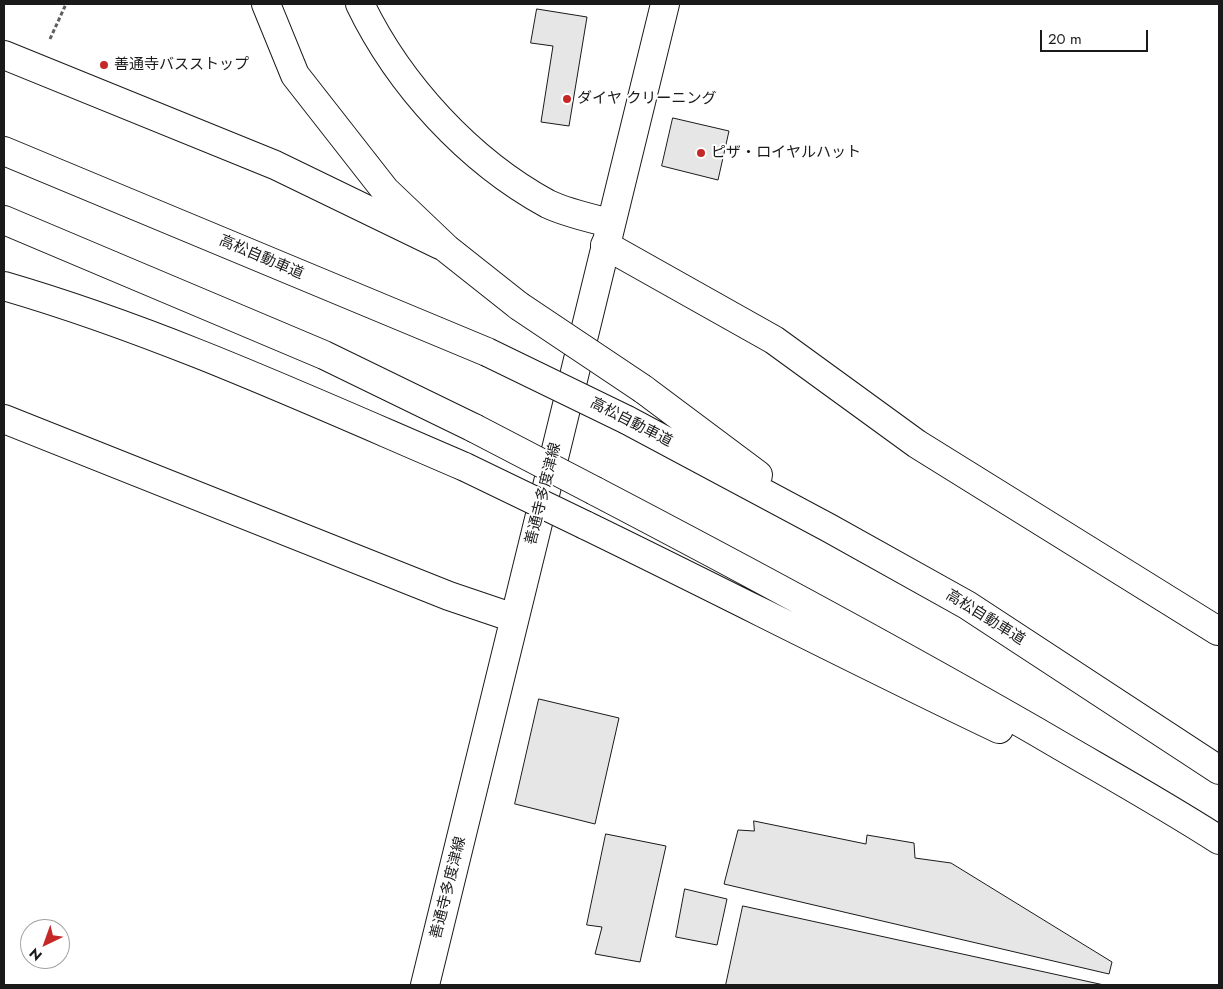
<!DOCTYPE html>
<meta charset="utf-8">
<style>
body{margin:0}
#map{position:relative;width:1223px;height:989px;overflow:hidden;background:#fff;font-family:Jost,sans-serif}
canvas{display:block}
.frame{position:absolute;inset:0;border:5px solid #1a1a1a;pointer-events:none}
.north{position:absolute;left:20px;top:919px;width:50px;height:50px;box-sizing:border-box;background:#fff;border:1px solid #a3a3a3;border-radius:50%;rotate:222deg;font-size:14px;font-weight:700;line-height:20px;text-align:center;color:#1a1a1a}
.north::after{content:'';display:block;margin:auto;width:18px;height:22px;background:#c62828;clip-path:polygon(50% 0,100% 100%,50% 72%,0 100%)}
.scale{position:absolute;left:1040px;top:30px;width:108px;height:22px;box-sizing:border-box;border:2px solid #1a1a1a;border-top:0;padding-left:6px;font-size:15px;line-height:18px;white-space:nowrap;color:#1a1a1a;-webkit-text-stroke:4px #fff;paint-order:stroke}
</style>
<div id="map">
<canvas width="1223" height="989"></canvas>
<div class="frame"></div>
<div class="north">N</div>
<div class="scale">20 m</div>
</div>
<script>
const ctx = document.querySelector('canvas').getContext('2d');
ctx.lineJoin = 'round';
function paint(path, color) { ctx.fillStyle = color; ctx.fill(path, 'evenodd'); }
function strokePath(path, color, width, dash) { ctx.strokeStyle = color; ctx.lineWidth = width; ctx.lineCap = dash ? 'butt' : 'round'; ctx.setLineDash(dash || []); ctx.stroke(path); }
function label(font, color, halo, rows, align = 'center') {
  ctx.font = font + ' Jost,"Noto Sans JP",sans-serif'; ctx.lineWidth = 4; ctx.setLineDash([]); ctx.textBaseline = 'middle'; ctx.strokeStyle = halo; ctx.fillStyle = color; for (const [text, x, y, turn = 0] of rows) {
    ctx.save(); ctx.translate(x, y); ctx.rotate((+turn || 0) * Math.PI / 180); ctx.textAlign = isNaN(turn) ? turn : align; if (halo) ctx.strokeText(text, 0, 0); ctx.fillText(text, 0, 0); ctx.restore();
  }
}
const building = new Path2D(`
 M537,9L587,17L569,126L541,122L553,46L531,43Z
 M673,118L729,131L718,180L662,166Z
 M539,699L619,718L595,824L515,804Z
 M754,821L866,844L867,835L914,843L915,858L951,863L1112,962L1109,974L724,884L738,830L754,831Z
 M606,834L666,846L640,962L595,954L602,927L587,925Z
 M685,889L727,899L717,945L676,937Z
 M743,906L1104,985H726Z`);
paint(building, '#e6e6e6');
strokePath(building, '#1a1a1a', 1);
const minor = new Path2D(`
 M360,4C399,85 469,161 548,204C567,213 590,218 610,223
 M4,55L275,165L440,245
 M605,245L774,340L917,444L1218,631
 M4,419L449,596L514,618`);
const major = new Path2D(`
 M425,985L665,4`);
const highway = new Path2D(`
 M266,4L295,75L385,190L447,249L519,306
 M4,151L487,352
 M4,220L324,355L474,428
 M4,286C162,332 313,402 465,467
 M643,389L758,475
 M627,420L829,528L967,605L1219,770
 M595,491C744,569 891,648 1037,732C1098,768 1160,802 1219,840
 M585,525C723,592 860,663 999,729`);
strokePath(minor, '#1a1a1a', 30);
strokePath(major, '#1a1a1a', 30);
strokePath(highway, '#1a1a1a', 30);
strokePath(new Path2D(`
 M50,39L66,4`), '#5f5f5f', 3, [4, 2.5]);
strokePath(minor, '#fff', 28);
strokePath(major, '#fff', 28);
strokePath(highway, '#fff', 28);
const highwayBridge = new Path2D(`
 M519,306L643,389
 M487,352L627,420
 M474,428L595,491
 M465,467L585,525`);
strokePath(highwayBridge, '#1a1a1a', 30, []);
strokePath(highwayBridge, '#fff', 28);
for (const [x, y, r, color] of [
 [104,65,5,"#c62828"],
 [567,99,5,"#c62828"],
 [701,153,5,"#c62828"]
]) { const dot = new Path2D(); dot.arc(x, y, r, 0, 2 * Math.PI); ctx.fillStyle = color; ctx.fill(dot); strokePath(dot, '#fff', 2); }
label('15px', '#1a1a1a', '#fff', [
 ["善通寺バスストップ",114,65],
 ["ダイヤ クリーニング",577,99],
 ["ピザ・ロイヤルハット",711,153]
], 'left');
label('15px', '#1a1a1a', '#fff', [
 ["高松自動車道",261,258,23],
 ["高松自動車道",631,423,27],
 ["善通寺多度津線",544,494,-76],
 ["高松自動車道",985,618,32],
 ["善通寺多度津線",449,888,-76]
]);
</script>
